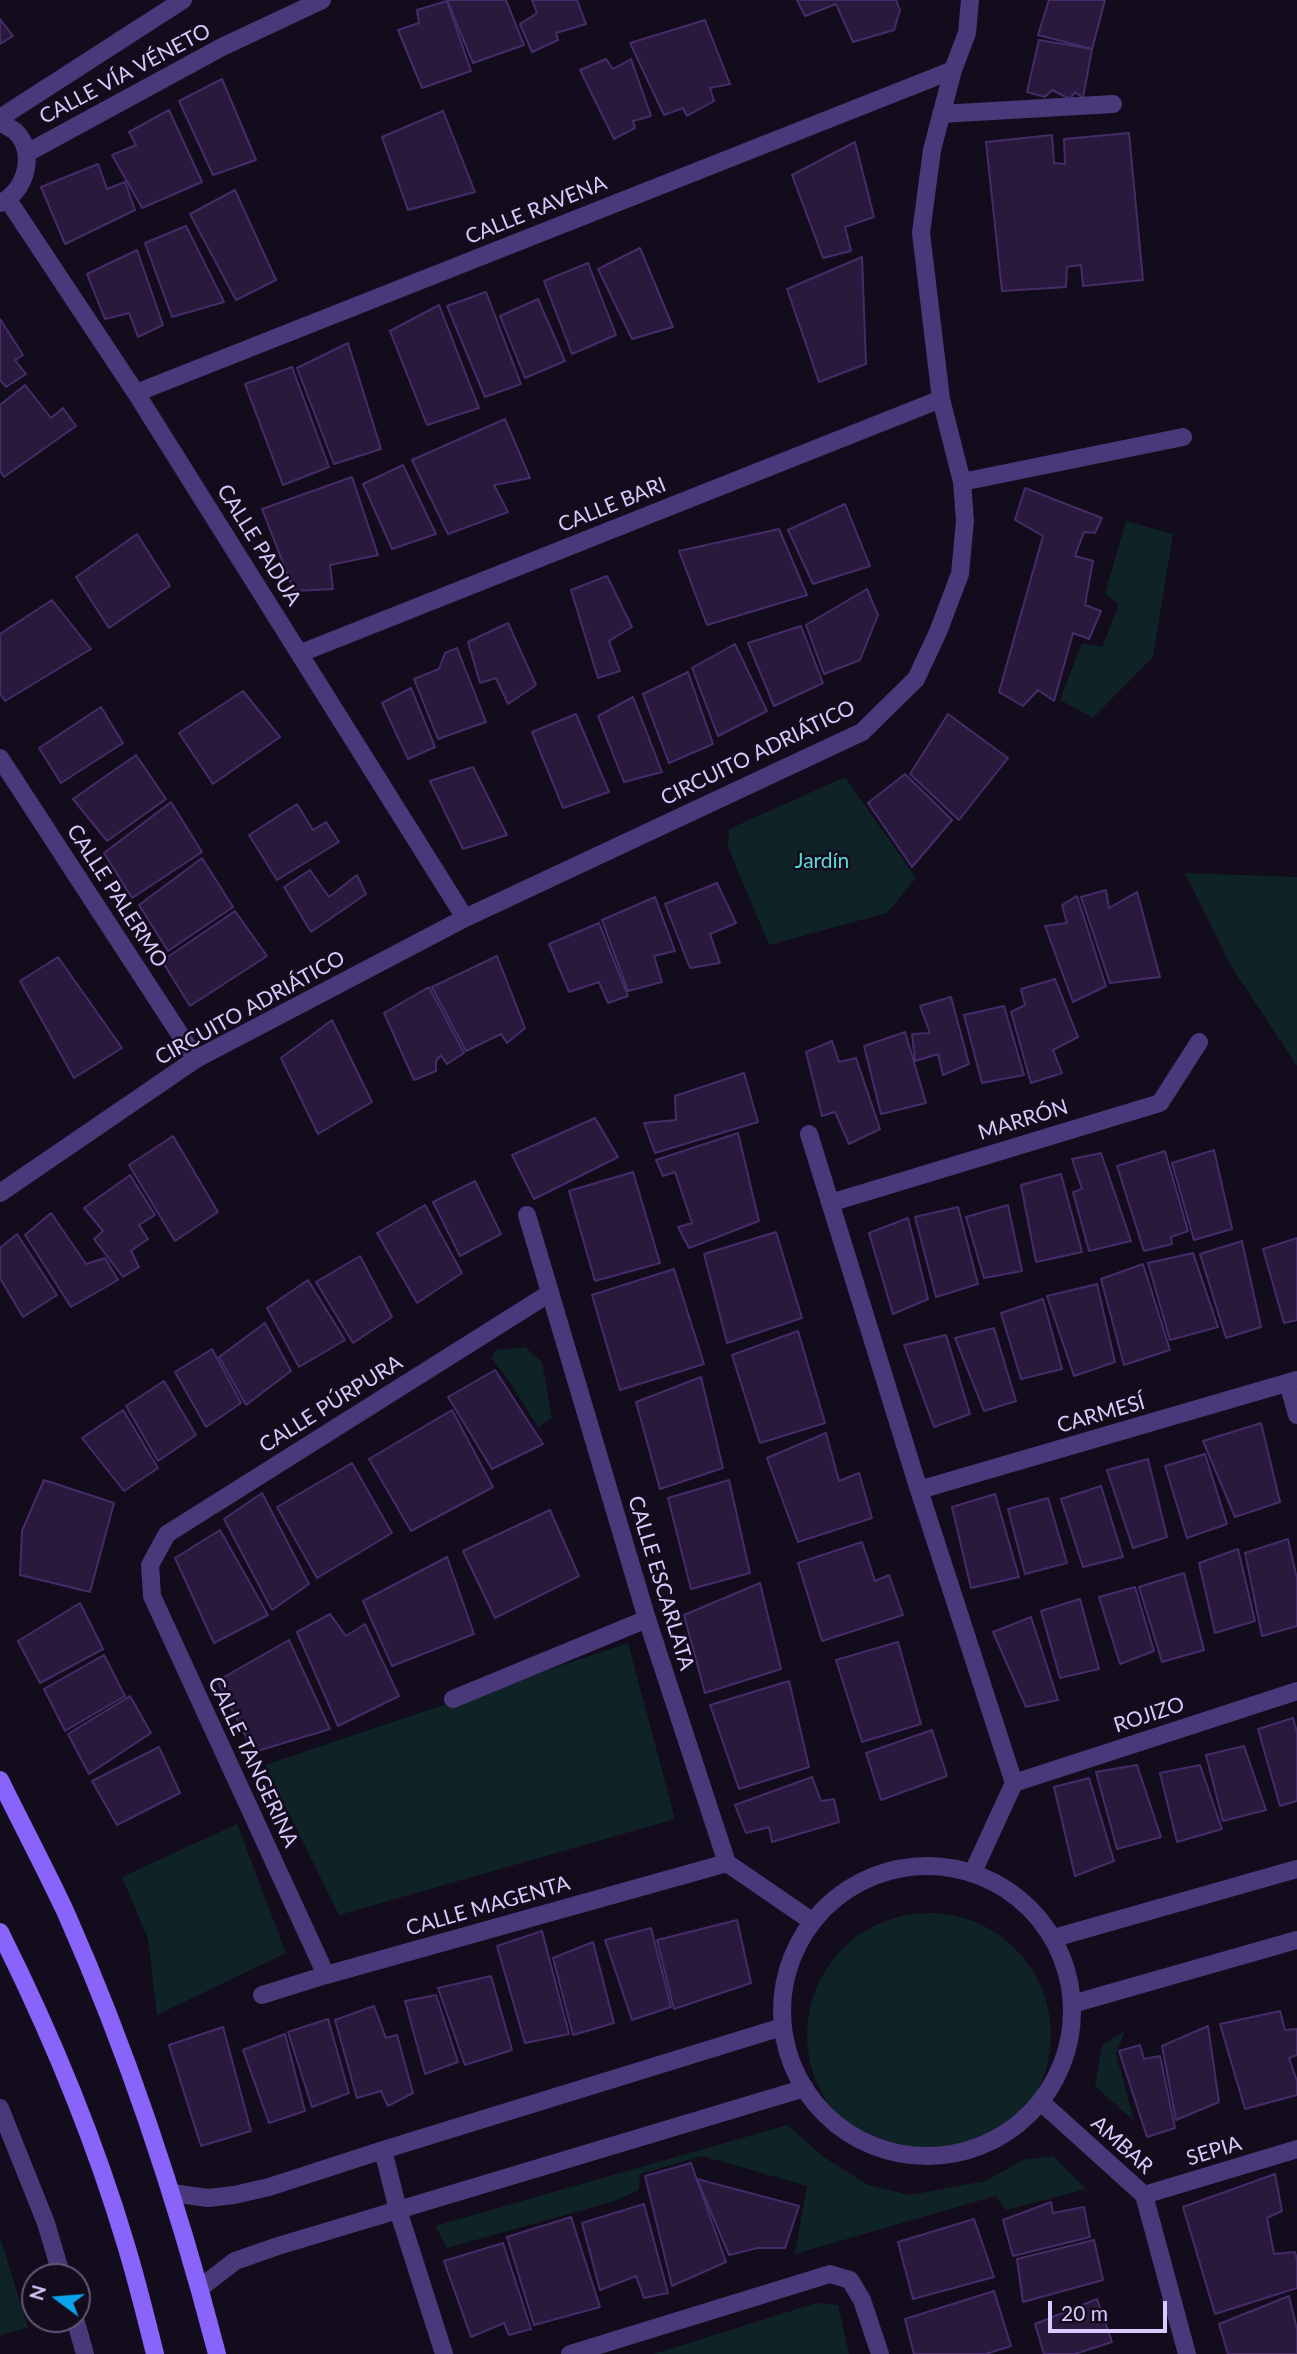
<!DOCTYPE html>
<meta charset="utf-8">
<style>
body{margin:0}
#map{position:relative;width:1297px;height:2354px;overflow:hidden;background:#130c1d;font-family:Lato,sans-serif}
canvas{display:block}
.north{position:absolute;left:21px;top:2263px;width:70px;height:70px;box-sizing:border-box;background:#130c1d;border:2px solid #635877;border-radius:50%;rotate:286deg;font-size:19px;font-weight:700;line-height:28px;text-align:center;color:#dbc9fd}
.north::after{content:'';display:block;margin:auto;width:24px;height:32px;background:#08a3eb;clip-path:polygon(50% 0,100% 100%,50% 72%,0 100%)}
.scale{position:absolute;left:1048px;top:2301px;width:119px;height:32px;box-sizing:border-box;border:4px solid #dbc9fd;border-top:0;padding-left:9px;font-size:21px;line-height:24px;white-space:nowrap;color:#dbc9fd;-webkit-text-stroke:5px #130c1d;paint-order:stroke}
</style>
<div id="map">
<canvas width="1297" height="2354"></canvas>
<div class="north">N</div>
<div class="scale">20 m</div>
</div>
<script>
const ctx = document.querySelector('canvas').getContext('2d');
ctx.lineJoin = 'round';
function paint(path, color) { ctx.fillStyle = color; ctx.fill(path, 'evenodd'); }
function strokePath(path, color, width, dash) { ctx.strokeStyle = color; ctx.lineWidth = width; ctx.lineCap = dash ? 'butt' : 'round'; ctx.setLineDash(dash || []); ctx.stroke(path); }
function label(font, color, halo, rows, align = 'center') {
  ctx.font = font + ' Lato,sans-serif'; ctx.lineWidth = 5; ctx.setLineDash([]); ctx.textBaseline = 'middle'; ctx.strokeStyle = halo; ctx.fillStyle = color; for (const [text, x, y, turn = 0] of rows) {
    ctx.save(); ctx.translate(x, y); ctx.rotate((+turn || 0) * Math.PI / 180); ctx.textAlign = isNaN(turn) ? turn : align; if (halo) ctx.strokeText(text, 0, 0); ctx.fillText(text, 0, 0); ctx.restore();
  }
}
paint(new Path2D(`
 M1126,521L1173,534L1153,657L1093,718L1060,700L1082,643L1102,647L1119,605L1105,593Z
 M845,777L916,878L887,913L769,945L728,847L729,829Z
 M1185,873L1297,877V1066L1231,966Z
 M525,1347L542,1362L552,1418L538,1427L505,1375L491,1358L496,1350Z
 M628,1643L675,1819L339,1915L265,1765Z
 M237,1824L286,1953L157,2015L148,1939L122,1877Z
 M807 2035a122 122 0 1 1 244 0a122 122 0 1 1-244 0Z
 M1125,2031L1116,2054L1134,2121L1095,2086L1102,2045Z
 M787,2125L824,2157L868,2185L910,2195L985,2181L1023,2160L1053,2156L1086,2189L1006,2210L995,2196L795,2254L807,2186L702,2156L640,2174L639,2190L615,2201L447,2248L435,2226Z
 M0,2237L28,2328L0,2335Z
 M816,2303L838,2305L849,2354H654Z`), '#0f2226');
const building = new Path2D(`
 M447,0H506L524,45L473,63Z
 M532,0H577L586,24L556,33L558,40L532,52L520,24L537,13Z
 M797,0H896L900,10L894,30L853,42L836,4L805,16Z
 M1049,0H1105L1092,49L1038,35Z
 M447,1L471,71L422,88L398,30L419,23L417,10Z
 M0,19L13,36L0,44Z
 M705,20L730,84L710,88L714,101L687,116L683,108L664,115L630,43Z
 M1039,40L1092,49L1083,98L1075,92L1070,99L1052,90L1045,97L1027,92Z
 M606,59L613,69L631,59L651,116L633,121L635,128L614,139L580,70Z
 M222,79L256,160L213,175L179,101Z
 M169,110L202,182L142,208L112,155L136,145L129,132Z
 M443,111L475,192L408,210L382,137Z
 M1129,133L1143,280L1083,286L1081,265L1067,267L1066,287L1002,291L986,142L1052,135L1054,163L1065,164L1064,139Z
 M855,142L874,217L845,227L851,251L823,258L792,175Z
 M98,164L107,189L125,182L135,210L65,244L41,187Z
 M235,190L276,280L236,300L190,214Z
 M186,226L224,302L172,317L145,243Z
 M640,248L673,327L632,339L598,269Z
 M137,250L163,325L138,337L129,313L105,319L87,274Z
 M862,257L866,364L819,382L787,289Z
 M588,263L616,335L572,354L544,281Z
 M486,292L521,384L485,397L447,306Z
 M538,299L565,361L525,378L500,316Z
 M439,305L479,408L427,425L390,331Z
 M0,319L23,355L15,360L26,374L6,387L0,380Z
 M348,343L381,449L334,464L297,368Z
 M292,367L329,467L283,485L245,384Z
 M25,385L51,418L63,408L76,426L4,477L0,471V405Z
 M505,419L530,478L494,485L508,512L448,534L412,460Z
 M403,465L436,534L392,549L363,484Z
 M352,477L378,555L330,565L333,589L294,591L262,509Z
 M1025,488L1102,518L1095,533L1084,532L1075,556L1093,561L1085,605L1101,611L1089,639L1073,633L1054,701L1038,690L1023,706L999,692L1043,536L1015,520Z
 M845,504L870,566L813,584L788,530Z
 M779,529L807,595L707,625L679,551Z
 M137,534L170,586L109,628L76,577Z
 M607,576L632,627L609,641L620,671L598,678L571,590Z
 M867,589L878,615L860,660L824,674L806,625Z
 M52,600L91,649L5,701L0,694V634Z
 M508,623L536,685L508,704L496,678L480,683L468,642Z
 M801,626L823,683L774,706L748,643Z
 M735,644L767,711L718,736L692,668Z
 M457,648L486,722L438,739L414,679L439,669L445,653Z
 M688,672L713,744L669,763L643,694Z
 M411,688L435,747L408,759L382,703Z
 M243,691L280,737L213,784L179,733Z
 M633,697L662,772L624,782L598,716Z
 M101,707L123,743L61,783L39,748Z
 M576,714L609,792L563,808L532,732Z
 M948,714L1008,758L959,820L910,774Z
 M136,755L166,799L107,841L73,799Z
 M473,767L507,835L463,849L430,781Z
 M905,774L952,820L912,867L868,803Z
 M171,802L202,852L132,898L104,853Z
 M297,804L313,830L326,822L339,842L277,880L249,835Z
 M202,858L233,907L168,951L139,905Z
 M310,870L329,897L357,875L366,894L311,932L284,887Z
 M717,883L736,923L710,934L720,963L690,968L665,904Z
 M1106,890L1109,908L1137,892L1160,977L1110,983L1081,897Z
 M1077,896L1106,986L1073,1002L1045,926L1067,923L1062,905Z
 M655,897L675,951L654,956L662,982L628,991L602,920Z
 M235,911L267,956L190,1006L162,961Z
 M599,923L628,996L608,1003L599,982L569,992L549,944Z
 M497,956L525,1028L507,1043L501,1034L466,1051L432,987Z
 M58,957L122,1048L74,1078L20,981Z
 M1055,979L1078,1037L1053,1050L1062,1073L1031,1083L1011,1012L1025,1005L1021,989Z
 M429,987L464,1053L447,1064L441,1055L436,1061V1071L414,1080L384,1013Z
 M951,997L969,1064L943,1075L938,1054L915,1061L912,1034L930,1033L920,1006Z
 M1004,1006L1024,1075L982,1083L964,1015Z
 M332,1020L372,1102L318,1134L281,1058Z
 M905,1032L926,1103L881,1114L864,1046Z
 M832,1041L839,1062L856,1058L880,1129L849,1144L835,1112L822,1116L806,1052Z
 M744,1073L758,1122L655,1153L644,1123L676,1120L675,1096Z
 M595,1118L618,1157L534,1199L512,1155Z
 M738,1133L759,1221L689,1248L678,1227L692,1223L675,1172L663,1176L656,1160Z
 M173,1136L218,1212L175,1241L129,1165Z
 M1214,1150L1232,1229L1194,1240L1172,1163Z
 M1165,1151L1188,1231L1171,1237L1172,1244L1144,1251L1117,1166Z
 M1101,1153L1131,1241L1089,1251L1073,1192L1082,1189L1072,1159Z
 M633,1172L660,1263L595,1281L569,1191Z
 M1061,1174L1082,1252L1036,1262L1021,1185Z
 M130,1175L155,1215L139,1225L148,1239L131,1251L139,1267L123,1277L94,1239L103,1231L84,1208Z
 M475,1181L501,1234L460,1256L433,1202Z
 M425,1205L462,1273L417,1303L377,1233Z
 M1008,1205L1022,1271L984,1278L966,1217Z
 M958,1207L978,1284L936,1297L915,1217Z
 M51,1213L86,1264L105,1258L118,1280L71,1307L25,1235Z
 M908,1218L928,1299L893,1314L869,1233Z
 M776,1232L802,1318L727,1343L704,1254Z
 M17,1234L57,1295L23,1317L0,1278V1248Z
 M1297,1238V1320L1284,1323L1263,1249Z
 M1242,1241L1261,1327L1226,1338L1200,1254Z
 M1193,1253L1218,1327L1170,1340L1148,1263Z
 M360,1256L392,1317L353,1343L316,1282Z
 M1143,1264L1170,1350L1124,1365L1101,1279Z
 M674,1269L704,1364L620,1390L592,1295Z
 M308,1280L345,1340L299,1367L267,1308Z
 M1097,1284L1115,1362L1074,1376L1047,1296Z
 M1043,1299L1062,1369L1021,1379L1001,1313Z
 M265,1323L291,1371L246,1405L219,1357Z
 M994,1328L1016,1401L984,1411L955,1338Z
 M798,1331L825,1423L760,1443L732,1355Z
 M946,1335L970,1414L934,1427L904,1345Z
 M212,1349L241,1403L206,1427L175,1372Z
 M495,1370L543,1444L492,1469L448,1397Z
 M701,1377L723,1468L660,1489L636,1402Z
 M164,1381L196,1435L158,1461L126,1406Z
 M123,1410L158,1468L124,1491L82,1438Z
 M452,1410L493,1487L411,1531L369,1459Z
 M1261,1423L1280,1502L1235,1517L1203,1441Z
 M826,1433L839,1481L859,1473L872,1518L798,1542L767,1458Z
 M1205,1454L1227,1524L1187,1538L1165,1466Z
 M1148,1459L1167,1537L1133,1548L1107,1470Z
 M352,1463L392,1533L317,1578L277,1507Z
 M44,1480L114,1503L90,1592L20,1575L22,1531Z
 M729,1480L750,1573L691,1589L668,1498Z
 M1101,1486L1123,1557L1083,1567L1061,1499Z
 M262,1493L309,1584L272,1610L224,1519Z
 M995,1494L1019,1577L971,1588L952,1507Z
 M1048,1498L1067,1563L1025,1574L1008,1509Z
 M550,1510L579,1576L495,1618L463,1551Z
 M220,1530L268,1615L214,1643L175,1558Z
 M1288,1539L1297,1579V1626L1262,1636L1245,1553Z
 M862,1542L875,1581L889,1575L903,1615L822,1641L798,1563Z
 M1238,1549L1255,1621L1215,1633L1199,1563Z
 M447,1557L474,1634L392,1666L363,1601Z
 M1184,1573L1204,1650L1162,1662L1139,1587Z
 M760,1583L781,1669L705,1693L684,1615Z
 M1135,1587L1154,1651L1120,1664L1099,1597Z
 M1080,1599L1099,1669L1060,1678L1041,1611Z
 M80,1603L103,1649L40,1683L18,1641Z
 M330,1614L346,1636L365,1624L399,1696L338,1726L297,1632Z
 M1031,1617L1058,1700L1026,1707L993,1632Z
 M289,1640L330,1729L254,1752L217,1681Z
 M898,1642L921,1724L862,1742L836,1660Z
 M104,1655L125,1696L65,1731L44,1689Z
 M789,1681L809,1767L739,1789L710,1705Z
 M130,1696L151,1733L89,1774L68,1734Z
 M1293,1718L1297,1732V1801L1280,1806L1258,1729Z
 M932,1730L947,1776L881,1800L866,1753Z
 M1244,1746L1266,1810L1223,1821L1206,1755Z
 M159,1747L180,1793L117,1825L92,1781Z
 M1137,1765L1161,1837L1117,1849L1096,1772Z
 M1200,1765L1222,1829L1177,1842L1160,1773Z
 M812,1777L821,1801L834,1799L839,1822L772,1842L769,1827L746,1833L735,1805Z
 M1089,1778L1114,1861L1075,1876L1054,1787Z
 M737,1920L751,1983L674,2009L657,1940Z
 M651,1928L671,2007L632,2020L605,1940Z
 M542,1931L569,2034L525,2043L497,1946Z
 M593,1942L614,2023L573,2035L553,1958Z
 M491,1976L512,2050L465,2065L438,1988Z
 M436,1995L458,2062L425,2074L405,2001Z
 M374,2006L386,2038L397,2035L413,2093L388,2106L381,2091L357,2098L335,2020Z
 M1280,2011L1285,2030L1297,2029V2055L1289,2058L1297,2081V2095L1245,2109L1220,2024Z
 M328,2019L349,2093L312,2107L288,2032Z
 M1208,2026L1219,2102L1176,2120L1162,2046Z
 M223,2027L251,2131L201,2146L169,2045Z
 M285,2034L305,2111L269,2123L243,2050Z
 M1140,2045L1144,2059L1160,2056L1175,2128L1147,2137L1119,2051Z
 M691,2163L726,2262L672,2286L645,2176Z
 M1275,2174L1282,2211L1267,2218L1274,2254L1295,2252L1297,2260V2288L1215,2314L1183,2207Z
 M697,2179L799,2206L785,2248H757L729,2255Z
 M1051,2202L1053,2213L1084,2207L1090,2237L1013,2256L1003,2220Z
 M644,2204L668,2293L644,2298L636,2276L600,2290L582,2223Z
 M571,2217L600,2307L534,2325L507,2237Z
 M974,2219L994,2277L913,2299L898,2242Z
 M1094,2240L1103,2280L1023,2302L1017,2259Z
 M503,2243L531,2329L509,2335L504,2323L471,2337L444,2261Z
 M994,2291L1011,2346L986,2354H914L905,2319Z
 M1289,2296L1297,2329V2354H1228L1219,2324Z
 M1097,2299L1112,2342L1075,2354H1044L1035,2324Z`);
paint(building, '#28193d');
strokePath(building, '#452c68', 2);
strokePath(new Path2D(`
 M941,114L1113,104`), '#49397a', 18);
strokePath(new Path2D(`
 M0,118L183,0
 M0,122C5,125 10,128 15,131C37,152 26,192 0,203
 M27,153L222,47L322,0
 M8,200L136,393L465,918
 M136,393L953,70
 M962,482L1183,437
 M301,653L941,399
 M0,758L196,1059
 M809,1134L919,1490L1014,1783L973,1872
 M0,1193L196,1059L465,918L862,732L916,679L938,632L960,574L965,521L962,482L941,399L921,233L932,150L953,70L967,33L970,0
 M830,1203L1160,1103L1199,1042
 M527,1215L647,1619L727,1863L813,1922
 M1288,1383L1297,1415
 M919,1490L1297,1380
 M453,1699L647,1619
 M1014,1783L1297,1691
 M782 2011a145 145 0 1 1 290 0a145 145 0 1 1-290 0Z
 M1054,1938L1297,1869
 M326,1975L152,1596L150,1565L167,1534L550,1293
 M262,1995L326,1975L727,1863
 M1072,2004L1297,1940
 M1041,2102L1144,2195L1187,2354
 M0,2108L46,2223L62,2277
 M383,2150L398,2210L444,2354
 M172,2193L208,2198L234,2195L269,2187L383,2150L782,2027
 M1144,2195L1297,2149
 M200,2288L235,2261L278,2246L805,2088
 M75,2319L85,2354
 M570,2354L830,2274L850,2280L862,2300L880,2354`), '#49397a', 18);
strokePath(new Path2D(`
 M0,1780C22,1825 45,1868 66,1913C129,2055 178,2204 217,2354
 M0,1932C50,2032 94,2138 126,2245C137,2281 146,2318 155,2354`), '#8864fa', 18);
label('21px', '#dbc9fd', '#130c1d', [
 ["CALLE VÍA VÉNETO",125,74,-28],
 ["CALLE RAVENA",536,210,-22],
 ["CALLE BARI",612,505,-22],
 ["CALLE PADUA",259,545,58],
 ["CIRCUITO ADRIÁTICO",758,753,-26],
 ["CALLE PALERMO",117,896,57],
 ["CIRCUITO ADRIÁTICO",250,1008,-29],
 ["MARRÓN",1023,1120,-17],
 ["CALLE PÚRPURA",331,1404,-32],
 ["CARMESÍ",1101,1414,-16],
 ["CALLE ESCARLATA",661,1583,73],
 ["ROJIZO",1149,1715,-18],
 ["CALLE TANGERINA",253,1762,65],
 ["CALLE MAGENTA",488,1906,-16],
 ["AMBAR",1122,2145,42],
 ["SEPIA",1214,2151,-17]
]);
label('21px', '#59d9d5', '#130c1d', [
 ["Jardín",822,861]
]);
</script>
